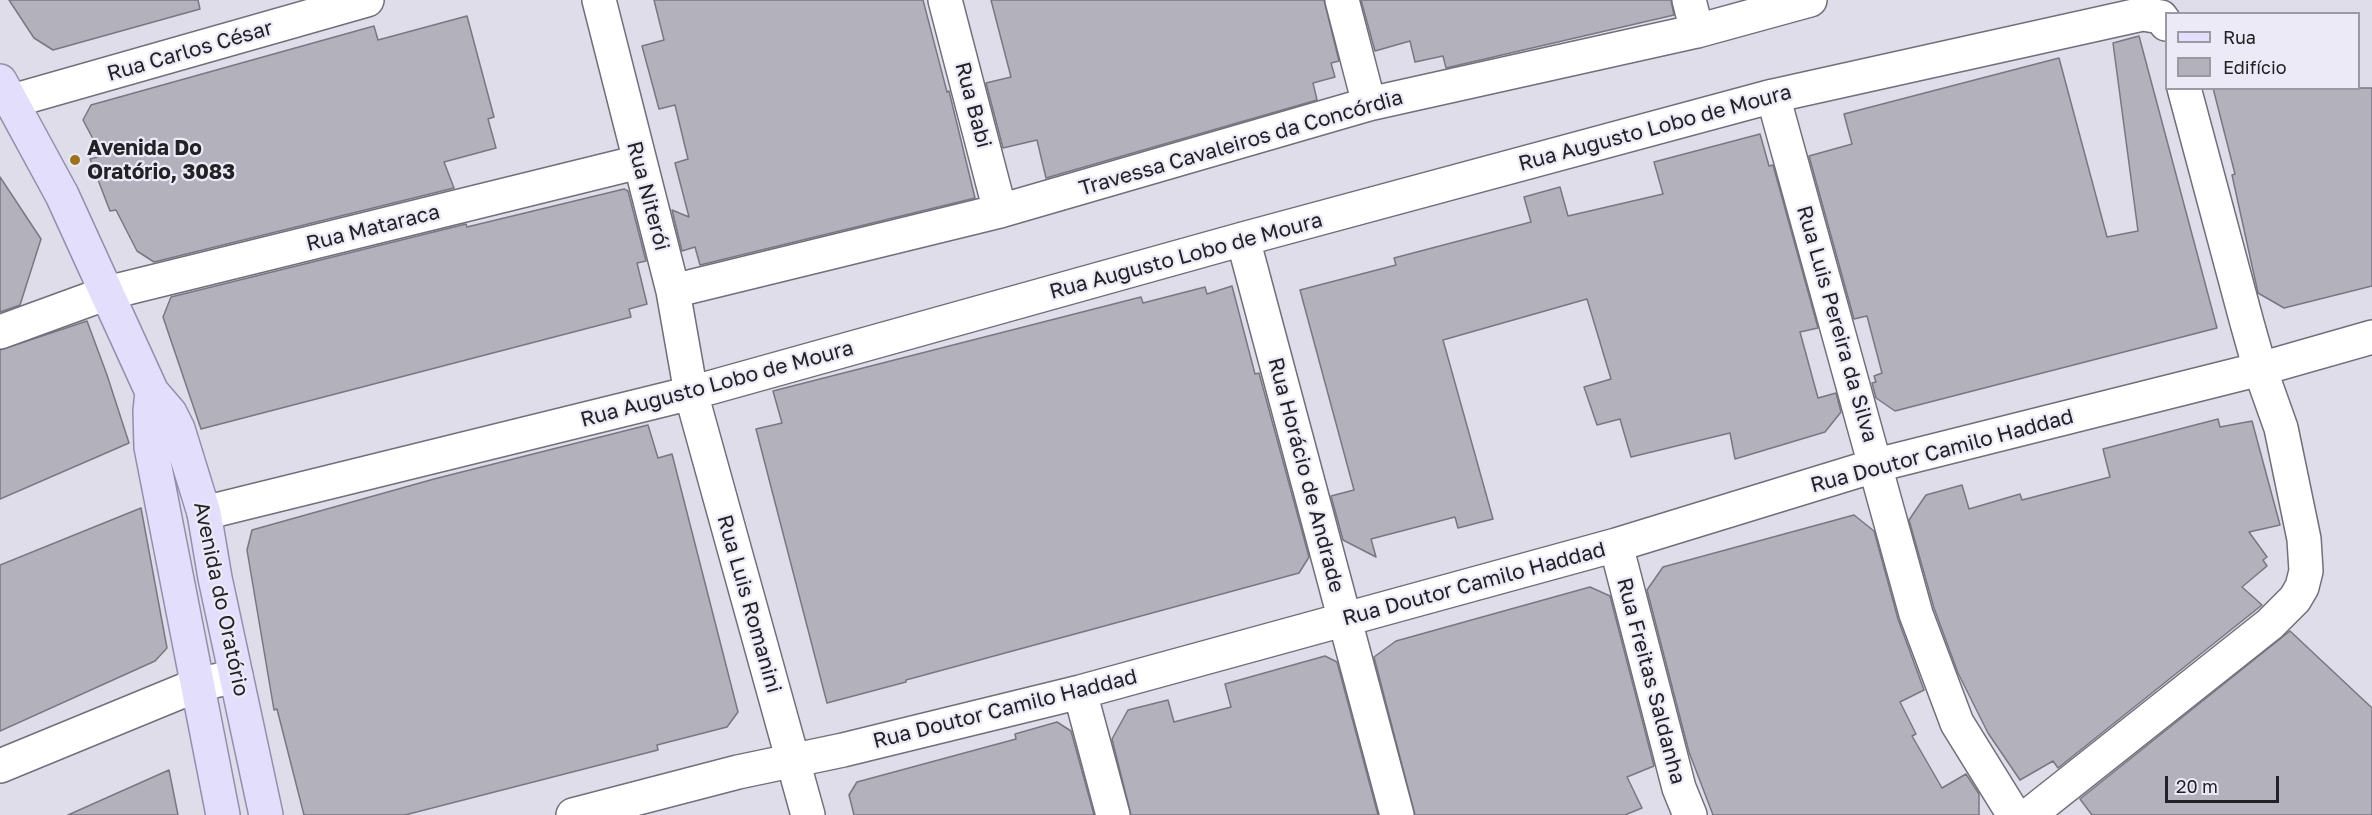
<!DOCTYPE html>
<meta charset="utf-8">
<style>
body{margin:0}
#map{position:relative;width:2372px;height:815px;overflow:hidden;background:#dedde9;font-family:"Golos Text",sans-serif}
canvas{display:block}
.legend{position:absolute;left:2165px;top:12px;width:195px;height:78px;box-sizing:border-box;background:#ebeaf6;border:2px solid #9b9aa3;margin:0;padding:8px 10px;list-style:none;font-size:18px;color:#222226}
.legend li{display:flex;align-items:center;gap:12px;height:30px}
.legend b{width:30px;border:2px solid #9b9aa3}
.scale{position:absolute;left:2165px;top:776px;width:114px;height:27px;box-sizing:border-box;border:3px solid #222226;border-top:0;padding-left:8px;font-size:18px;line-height:21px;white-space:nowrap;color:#222226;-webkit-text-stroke:4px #ebeaf6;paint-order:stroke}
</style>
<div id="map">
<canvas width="2372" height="815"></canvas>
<ul class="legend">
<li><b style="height:8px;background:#e2defb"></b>Rua</li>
<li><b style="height:16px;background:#b2b1bc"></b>Edifício</li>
</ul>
<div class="scale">20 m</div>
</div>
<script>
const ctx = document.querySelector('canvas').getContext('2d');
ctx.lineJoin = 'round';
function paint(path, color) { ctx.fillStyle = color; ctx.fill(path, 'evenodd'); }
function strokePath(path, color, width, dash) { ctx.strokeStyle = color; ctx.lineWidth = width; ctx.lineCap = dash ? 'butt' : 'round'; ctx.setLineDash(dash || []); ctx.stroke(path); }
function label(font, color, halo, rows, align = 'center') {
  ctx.font = font + ' "Golos Text",sans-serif'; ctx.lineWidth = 4.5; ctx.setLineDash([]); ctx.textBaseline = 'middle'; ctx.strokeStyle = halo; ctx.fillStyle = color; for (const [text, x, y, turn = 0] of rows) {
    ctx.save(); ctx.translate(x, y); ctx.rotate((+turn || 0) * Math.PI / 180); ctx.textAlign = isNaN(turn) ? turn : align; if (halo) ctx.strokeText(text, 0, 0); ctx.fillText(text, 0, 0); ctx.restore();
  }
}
const building = new Path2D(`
 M9,0H198L200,9L53,50L34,38Z
 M654,0H923L947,92L949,91L975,198L700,265L695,247L682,251L672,210L689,217L675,163L688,159L675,105L659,109L642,46L664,40Z
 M991,0H1324L1339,61L1331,63L1335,77L1313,83L1317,100L1046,178L1037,140L1003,148L986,83L1011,77Z
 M1361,0H1671L1674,15L1446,68L1443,56L1415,62L1410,41L1375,51Z
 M467,16L494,117L488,119L496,148L444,162L454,188L154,262L137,251L116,210L110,211L90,159L102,156L83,120L91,105L374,26L378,40Z
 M2139,36L2217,328L1895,411L1876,398L1872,383L1876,382L1874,376L1882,373L1867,316L1854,319L1809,156L1852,144L1844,114L2059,58L2107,237L2138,231L2113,43Z
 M2213,88H2372V286L2284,308L2258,293L2232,175L2235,174Z
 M1760,134L1769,166L1773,165L1818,328L1800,332L1818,398L1836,393L1841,412L1825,432L1735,459L1730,433L1631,457L1620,419L1597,425L1584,387L1611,379L1587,299L1443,340L1493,519L1458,528L1455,517L1371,539L1376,557L1343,540L1331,496L1354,490L1300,290L1396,265L1394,258L1531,222L1524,197L1560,187L1568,216L1663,194L1654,162Z
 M0,177L41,239L20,305L0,312Z
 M624,189L628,191L646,261L637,263L647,304L629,309L631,317L201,429L163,317L171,297L466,224L467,227Z
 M1232,286L1255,374L1259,373L1309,557L1299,573L906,680V682L827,703L756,429L782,423L773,391L1141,297L1143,303L1205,287L1207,294Z
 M87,321L107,375L129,443L0,499V350Z
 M2218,419L2220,427L2252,421L2280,525L2249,532L2267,557L2263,560L2267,566L2242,587L2262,605L2058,768L2053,761L2020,780L1988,733L1958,673L1934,608L1909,520L1926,495L1962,485L1969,509L2020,494L2022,500L2110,477L2103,449Z
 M648,425L658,458L672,454L738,712L727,727L657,745L658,750L405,815H304L277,709L274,710L247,550L252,530L434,479Z
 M141,508L167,648L155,661L0,731V565Z
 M1854,515L1874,531L1898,619L1924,690L1900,702L1916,734L1912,736L1942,788L1966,774L1979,794V815H1713L1689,752L1647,590L1663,567Z
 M1590,587L1610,596L1654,766L1627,777L1642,808L1625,815H1415L1374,657L1396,641Z
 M2290,631L2372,708V815H2092L2080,799Z
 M1325,656L1337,662L1378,815H1131L1112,739L1128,710L1168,700L1174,722L1231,707L1225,684Z
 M1057,722L1071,731L1094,815H854L849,795L857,782L1016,739L1015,734Z
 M169,770L178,815H68Z`);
paint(building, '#b2b1bc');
strokePath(building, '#787782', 1.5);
const minor = new Path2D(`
 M599,0L673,291L691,393L808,815
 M945,0L1000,211
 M1342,0L1369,104
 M1689,0L1697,31
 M1773,96L1916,614L1957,723L2014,815
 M12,101L367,0
 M1243,239L1397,815
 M673,291L1000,211L1369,104L1697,31L1810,0
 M0,332L107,293L639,162
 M204,513L691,393L1243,239L1773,96L2143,14L2161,17L2166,24
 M1616,545L1679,788L1690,815
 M1080,692L1113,815
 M0,766L197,685L236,676
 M573,815L738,772L843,750L1080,692L1616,545L1877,465L2260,369L2372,337
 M2029,815L2270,624L2295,599L2302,587L2306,571L2304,539L2281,428L2260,369L2247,323L2184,88`);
const major = new Path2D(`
 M0,81L62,195L152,392L170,413L178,429L204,513L215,578L266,815
 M152,392L150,411L151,447L223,815`);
strokePath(minor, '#706f7a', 36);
strokePath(major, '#928eae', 36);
strokePath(minor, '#fff', 33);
strokePath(major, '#e2defb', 33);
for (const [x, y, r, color] of [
 [75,160,6,"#9b721f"]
]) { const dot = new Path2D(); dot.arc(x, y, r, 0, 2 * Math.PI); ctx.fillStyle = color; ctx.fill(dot); strokePath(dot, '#ebeaf6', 2); }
label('21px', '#222226', '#ebeaf6', [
 ["Rua Carlos César",190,51,-16],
 ["Rua Babi",973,105,75],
 ["Rua Augusto Lobo de Moura",1655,128,-15],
 ["Travessa Cavaleiros da Concórdia",1241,143,-16],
 ["Rua Niterói",648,196,75],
 ["Rua Mataraca",373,228,-14],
 ["Rua Augusto Lobo de Moura",1186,256,-15],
 ["Rua Luis Pereira da Silva",1837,324,74],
 ["Rua Augusto Lobo de Moura",717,384,-15],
 ["Rua Doutor Camilo Haddad",1942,451,-15],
 ["Rua Horácio de Andrade",1306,475,75],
 ["Rua Doutor Camilo Haddad",1474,584,-15],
 ["Avenida do Oratório",221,599,78],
 ["Rua Luis Romanini",749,604,74],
 ["Rua Freitas Saldanha",1651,681,75],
 ["Rua Doutor Camilo Haddad",1005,709,-14]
]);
label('bold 21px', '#222226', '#ebeaf6', [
 ["Avenida Do",87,148],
 ["Oratório, 3083",87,172]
], 'left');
</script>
